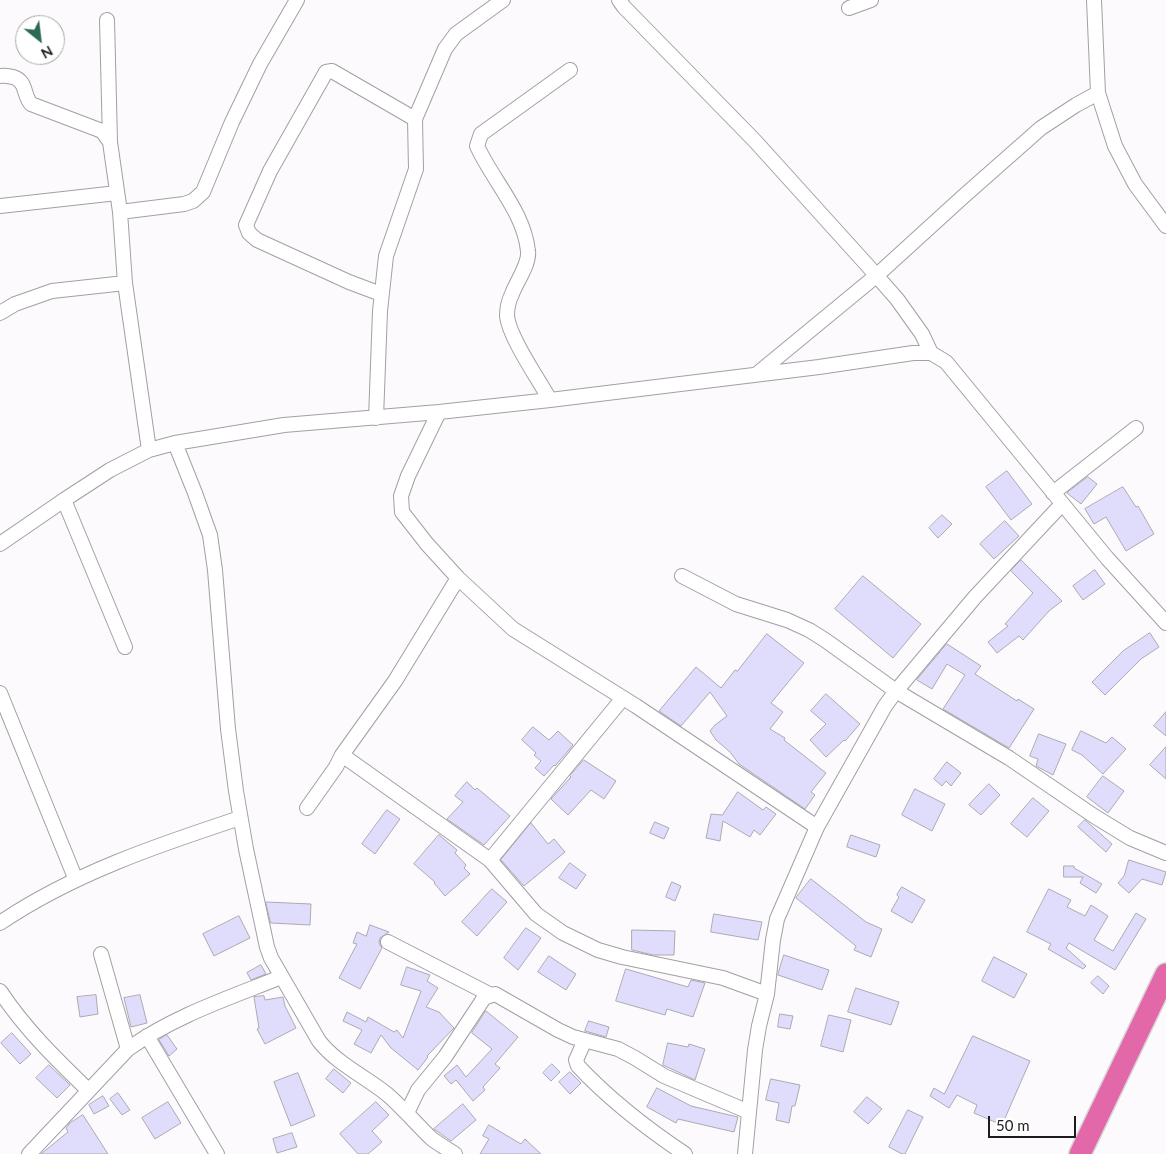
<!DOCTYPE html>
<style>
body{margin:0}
#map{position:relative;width:1166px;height:1154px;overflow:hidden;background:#fdfafe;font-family:Lato,sans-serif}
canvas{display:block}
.north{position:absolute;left:15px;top:15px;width:50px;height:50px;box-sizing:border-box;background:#fff;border:1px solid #a5a4a5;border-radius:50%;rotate:151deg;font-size:14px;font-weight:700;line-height:20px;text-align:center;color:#1d1b1e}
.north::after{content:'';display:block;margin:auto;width:18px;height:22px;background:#2d6a55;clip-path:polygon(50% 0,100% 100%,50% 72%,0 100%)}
.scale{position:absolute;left:988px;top:1116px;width:88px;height:22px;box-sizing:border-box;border:2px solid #1d1b1e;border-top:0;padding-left:6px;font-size:15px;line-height:18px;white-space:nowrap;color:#1d1b1e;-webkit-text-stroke:4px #fff;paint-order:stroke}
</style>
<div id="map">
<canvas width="1166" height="1154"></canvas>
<div class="north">N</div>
<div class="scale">50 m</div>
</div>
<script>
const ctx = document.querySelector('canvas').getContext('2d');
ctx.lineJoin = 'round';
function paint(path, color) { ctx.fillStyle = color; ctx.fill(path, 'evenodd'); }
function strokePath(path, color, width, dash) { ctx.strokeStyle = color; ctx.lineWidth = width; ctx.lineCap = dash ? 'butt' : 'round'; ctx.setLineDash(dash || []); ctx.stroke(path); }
const building = new Path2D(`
 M1007,471L1032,504L1011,520L986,487Z
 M1088,477L1097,484L1081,504L1067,493Z
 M1123,487L1136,507L1138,506L1154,534L1126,551L1106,517L1094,524L1085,509Z
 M942,515L952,524L938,538L929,528Z
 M1005,521L1019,536L994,559L980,544Z
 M1021,560L1062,601L1049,611L1023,640L1019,636L997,653L988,642L1008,626L1005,624L1033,593L1011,571Z
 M1095,570L1105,584L1083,600L1073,586Z
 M863,576L921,624L893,658L835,609Z
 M1150,633L1159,647L1141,659L1105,695L1092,682L1123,651Z
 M767,634L804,663L771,703L783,712L770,729L785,738L784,740L826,773L811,792L815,795L805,809L739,764L730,752L716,740L710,731L715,725L727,716L710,692L681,726L659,711L696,667L721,688L735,670L737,671Z
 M947,644L981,666L975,674L1017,701L1018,699L1034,709L1009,748L943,709L965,675L947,664L932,689L917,680Z
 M826,694L860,724L845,741L844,740L826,757L810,740L826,724L811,711Z
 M1166,712V736L1154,726Z
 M533,727L549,740L558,731L573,745L555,766L554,765L544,776L535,768L541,761L534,755L536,753L522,740Z
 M1081,731L1106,743L1112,737L1126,749L1103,774L1082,755L1072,750Z
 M1039,734L1066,744L1053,775L1036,766L1038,759L1030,756Z
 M1166,747V779L1150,765Z
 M584,760L616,781L604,799L591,790L568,815L551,799L571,777L570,776Z
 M947,762L961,773L951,786L946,781L942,786L934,779Z
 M1103,776L1124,791L1108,813L1087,797Z
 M467,782L475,790L477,788L510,816L484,845L447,819L463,802L455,796Z
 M989,784L1000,795L981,815L969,805Z
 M915,789L945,804L932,831L902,815Z
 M738,792L763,810L766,807L776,814L760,835L754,830L750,837L723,821L720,841L706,838L711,814L722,815Z
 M1033,798L1049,811L1027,837L1011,824Z
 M387,810L400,819L375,854L362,844Z
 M1085,820L1112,844L1106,852L1078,827Z
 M655,822L669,828L664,839L650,833Z
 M531,823L548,844L554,839L565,852L524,886L501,860Z
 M439,835L457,850L455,853L466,865L464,868L470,874L445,896L434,883L435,882L414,864Z
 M851,835L880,845L876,857L847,847Z
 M1129,860L1166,872L1162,885L1142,879L1129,893L1118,883L1124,876Z
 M570,863L586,875L576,889L559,878Z
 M1064,866H1074V868L1102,884L1096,893L1080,883L1083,877H1064Z
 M811,879L866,922L882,929L871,957L854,950L856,946L796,898Z
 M672,882L681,886L675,901L666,897Z
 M902,887L925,900L912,923L891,911L899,897L897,895Z
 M492,889L507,902L477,936L462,922Z
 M1049,889L1071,900L1067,907L1085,916L1091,905L1108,916L1094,940L1113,951L1136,913L1146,919L1115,970L1069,943L1066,948L1086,966L1083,969L1048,949L1051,944L1027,932Z
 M266,902L311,904L310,925L271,923Z
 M714,914L762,922L758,940L711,932Z
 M239,916L250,938L214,956L203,934Z
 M370,925L389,932L380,938L379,943L382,948L360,989L339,978L357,944L353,943L357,932L366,936Z
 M526,928L541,938L518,970L504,958Z
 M632,930L675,931L674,955H653L632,950Z
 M784,955L829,970L822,990L778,975Z
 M549,956L576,974L566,990L538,972Z
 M994,957L1027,974L1014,998L982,981Z
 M261,965L266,974L251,980L247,973Z
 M407,967L430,975L427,981L438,988L426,1007L439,1012L454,1028L427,1056L428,1057L418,1070L391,1048L381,1035L371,1053L354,1044L362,1030L343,1021L347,1012L366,1022L368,1017L394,1032L397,1030L403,1038L421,991L401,985Z
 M626,969L688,987L691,980L705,983L693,1017L667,1009L665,1015L616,1001Z
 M1098,976L1109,986L1103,994L1091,983Z
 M856,988L899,1002L891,1025L848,1012Z
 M96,995L98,1014L80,1017L77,997Z
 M140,995L147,1023L131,1027L124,998Z
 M264,996L265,1000L283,997L285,1006L296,1028L265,1044L257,1029L259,1028L254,997Z
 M486,1011L518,1037L495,1064L500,1068L483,1087L485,1090L473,1101L456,1080L451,1084L444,1076L457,1065L466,1077L492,1049L472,1033Z
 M780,1014L793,1016L790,1029L778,1027Z
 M829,1015L851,1020L843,1052L821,1046Z
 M589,1021L609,1027L606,1037L585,1031Z
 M12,1033L31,1054L20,1064L1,1043Z
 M167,1035L177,1049L169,1056L159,1040Z
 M973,1036L1030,1061L1002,1125L974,1113L977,1105L957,1095L949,1108L930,1096L934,1088L944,1094Z
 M668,1043L688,1047L689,1044L705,1049L695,1080L663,1065Z
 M552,1064L560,1072L551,1081L543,1073Z
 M49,1065L70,1085L57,1098L36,1078Z
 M334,1069L351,1083L343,1093L326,1079Z
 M570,1072L581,1083L570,1094L559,1082Z
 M298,1073L315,1116L291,1126L274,1082Z
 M771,1079L800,1085L795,1106H792L789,1123L776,1120L779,1103L766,1100Z
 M657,1088L691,1106L738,1117L734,1132L678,1119L676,1123L647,1107Z
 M118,1093L130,1110L122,1115L110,1099Z
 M103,1096L109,1106L94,1114L89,1105Z
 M867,1097L882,1109L868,1124L854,1112Z
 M168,1102L181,1123L155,1139L142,1118Z
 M376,1102L389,1115L372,1131L382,1142L368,1154H358L340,1134Z
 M463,1104L476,1120L451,1141L434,1129Z
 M908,1110L923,1117L905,1154H902L889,1147Z
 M83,1115L108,1154H41L68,1132L66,1128L70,1123Z
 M489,1125L521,1144L525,1139L541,1154H480L489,1139L483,1136Z
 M292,1133L297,1147L277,1153L273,1139Z`);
paint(building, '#dfddfb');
strokePath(building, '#abaab2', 1);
const minor = new Path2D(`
 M619,0L624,7L755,141L868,266L897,299L922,334L931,353
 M1094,0L1098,93L1115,146L1135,184L1166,226
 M849,8L871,0
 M107,20L110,142L120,212L125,283L149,450
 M0,76C5,75 8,76 13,77C27,81 23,95 31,104L102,131L110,142
 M0,206L117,193
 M120,212L184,204L193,201L203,192L232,122L260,64L297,0
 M381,294L349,282L257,240L249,233L246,225L270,171L326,72L332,71L415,119
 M0,313L15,304L52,291L125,283
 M757,374L876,276L965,195L1041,128L1076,105L1098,93
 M550,400C539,380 509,337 507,316C507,310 509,300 512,294C516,282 530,264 528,251C524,212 493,181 477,146L481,134L570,70
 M439,412L408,476L401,496L402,512L427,544L458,578L513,629L636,706L817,827
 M376,418L380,311L386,256L416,169L415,119L445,49L456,34L503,0
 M175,443L195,493L210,535L215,570L228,729L236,791L246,849L267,947L271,958L319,1041C337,1064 366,1077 388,1095C404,1109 417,1125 432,1139C439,1144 447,1149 455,1154
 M1053,493L1136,428
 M64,500L125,647
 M0,544L64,500L110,470L149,450L175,443L284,425L439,412L550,400L819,367L913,353H931L946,362L1107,558L1166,623
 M682,576L736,604L787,620L809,630L825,640L896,691L1009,758L1094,816L1130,838L1166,853
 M0,693L76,880
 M342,755L490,860L536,914L563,933L598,950L622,957L723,978L767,994
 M307,808L336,767L342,755L395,681L458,578
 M490,860L623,698
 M0,923C72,874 158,845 240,818
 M388,942L491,995
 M101,954L128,1049
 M0,991C25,1029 56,1059 88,1090
 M147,1036L217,1154
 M585,1040L576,1060L578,1066C610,1100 646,1128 685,1154
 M407,1113L418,1090L445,1057L480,1004L484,998L495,994L558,1030L573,1037L618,1049L635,1058L664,1076L749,1112
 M29,1154L128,1049C174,1016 229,998 281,977
 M745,1154L755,1050L759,1026L767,994L773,940L777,919L817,827L885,706L896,691L975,597L1062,504`);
const highway = new Path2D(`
 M1080,1154L1166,974`);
strokePath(minor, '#a49ea5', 16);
strokePath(highway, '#d6d6d6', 24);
strokePath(minor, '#fff', 14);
strokePath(highway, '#e268a9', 21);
</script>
